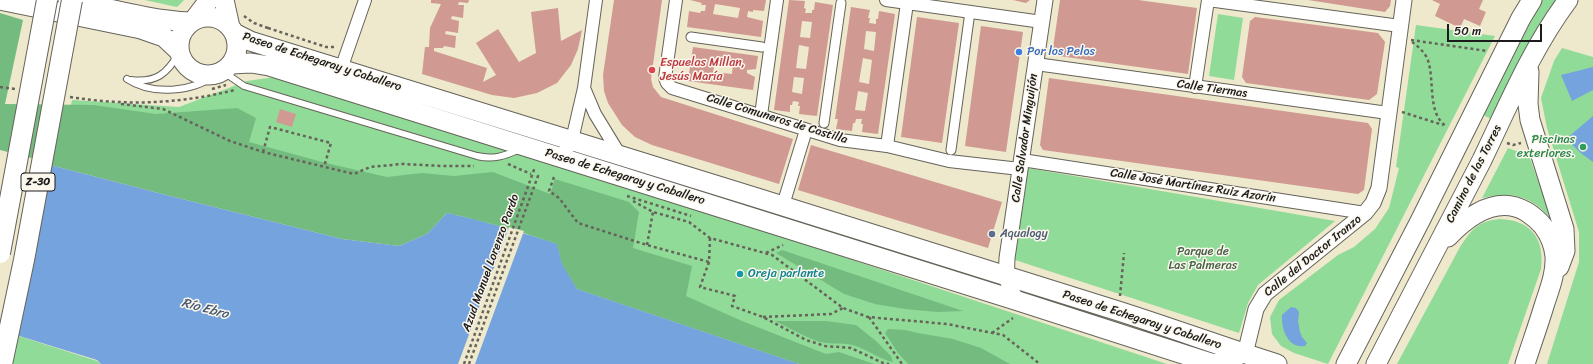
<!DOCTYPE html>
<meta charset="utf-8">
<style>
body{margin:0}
#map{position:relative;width:1593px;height:364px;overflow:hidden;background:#eee8cc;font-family:Sriracha,sans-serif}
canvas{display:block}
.scale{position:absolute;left:1447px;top:24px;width:95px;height:18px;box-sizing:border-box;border:2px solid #1c1c1c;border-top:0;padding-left:5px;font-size:12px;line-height:14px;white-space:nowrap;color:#1c1c1c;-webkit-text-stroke:3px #fbf7ec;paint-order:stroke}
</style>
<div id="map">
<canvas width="1593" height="364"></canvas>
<div class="scale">50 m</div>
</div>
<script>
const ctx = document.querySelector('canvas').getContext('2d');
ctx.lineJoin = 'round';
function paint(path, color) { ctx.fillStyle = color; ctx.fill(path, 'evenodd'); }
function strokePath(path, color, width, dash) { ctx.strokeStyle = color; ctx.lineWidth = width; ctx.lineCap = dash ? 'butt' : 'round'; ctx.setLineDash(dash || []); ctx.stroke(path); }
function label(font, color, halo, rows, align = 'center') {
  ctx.font = font + ' Sriracha,sans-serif'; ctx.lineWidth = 3; ctx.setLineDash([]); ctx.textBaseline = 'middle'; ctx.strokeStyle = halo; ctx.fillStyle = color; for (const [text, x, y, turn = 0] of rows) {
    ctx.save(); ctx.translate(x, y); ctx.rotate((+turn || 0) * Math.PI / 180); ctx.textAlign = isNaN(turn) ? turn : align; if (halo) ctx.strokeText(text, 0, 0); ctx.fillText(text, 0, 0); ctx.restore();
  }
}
paint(new Path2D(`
 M145,0H184L177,7Z
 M1542,0H1557L1493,120L1483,115Z
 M1218,14L1243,18L1234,80L1209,76Z
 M1416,25L1495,36L1328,364L1294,353L1281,346L1272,334L1270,317L1279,300L1338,255L1354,247L1375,229L1389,208L1399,168L1396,167Z
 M1562,48L1593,57V364H1547L1579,262V232L1547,128L1541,98L1554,61Z
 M275,77L653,194L1167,364H799L577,289L528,234L447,213L59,167L72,100L179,107L247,81Z
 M1508,148L1516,151L1527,150L1551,218C1529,195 1512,191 1482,198Z
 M1028,168L1335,221L1258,285L1248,303L1239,333L1012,259Z
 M1500,219C1530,220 1545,238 1541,269L1508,364H1397L1460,247C1472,229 1478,221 1500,219Z
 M0,330L97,361L101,364H0Z`), '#90db98');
paint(new Path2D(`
 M0,13L23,20L5,104L94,105L156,114L237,108L256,118L249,142L326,163L387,177L422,173L454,176L493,172L550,194L555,179L629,202L639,212L633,248L692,266L686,296L742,321L826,354L839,352L874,364H799L577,289L562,264L557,244C521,231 484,221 447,213L427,234L399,246L342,239L162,194L0,152Z
 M782,250L963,311L937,312L905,309L875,304L844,294L776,253Z
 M775,321H826L856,325L876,341L891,356L893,362C880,359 869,351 856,346C844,342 832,345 820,342C804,337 790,328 775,321Z
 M888,329L905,330L918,333L953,339L981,348L1010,364H908L898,353L885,333Z`), '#74bb80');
paint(new Path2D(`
 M1593,67V90L1572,101L1561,75Z
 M1593,116V162L1582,154L1566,139Z
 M0,152L162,194L342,239L399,246L427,234L447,213C484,221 521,232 557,244L562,264L577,289L799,364H101L97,360L0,330Z
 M1291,307L1296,308L1299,312L1298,321L1300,332L1302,337L1307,343L1305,346C1288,349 1281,329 1282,315Z`), '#74a3dd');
paint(new Path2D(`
 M0,150L51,163L0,332Z
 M509,227L524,231L475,364H458Z`), '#eee8cc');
paint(new Path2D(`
 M431,0H469L468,3L459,2L458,5H464L463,18L452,16L451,19L459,21L458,33L446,31L445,34L456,36L455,48L444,46L443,48H434V51L487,68L483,82L496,75L476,43L498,29L519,62L536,53L531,12L558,8L561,41L582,30L578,49L571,65L557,83L537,93L514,98L492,95L422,74L425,47H429L430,28L441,4L431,3Z
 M614,0H662L651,79L653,87L661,97L793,139L779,184L652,145L635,137L622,125L608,103L604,91L603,75Z
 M690,0H766L764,11L753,10V12L748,11L747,17L763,21L761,37L687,27L689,11L700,13L701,11H705L706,5H701L702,3ZM715,4L740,8L738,18L713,14Z
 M789,0L805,1L804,8L806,9L805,13H812V10H814L815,2L833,5L817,116L799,114L800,106H798L799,102L793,101L792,105H790V112L774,110ZM802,21L812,22L810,38L800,37ZM799,45L809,47L806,69L796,68ZM794,77L804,78L802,94L792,92Z
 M1013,0H1030L1026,3Z
 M1060,0H1138L1197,8L1188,74L1052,55Z
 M1308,0H1391L1390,6L1385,12Z
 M1432,0H1483L1479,9L1486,12L1480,26L1464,19L1460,28L1435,16L1440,4Z
 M851,7L870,10L868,18H870L869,23L876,24V19H878L879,11L895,14L878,134L862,132L863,124H861L862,119H856L855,123H853L852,131L836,129L838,119H835ZM866,31L876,32L874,51L864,49ZM863,58L872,60L869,84L859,82ZM858,91L868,93L865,111L855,110Z
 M917,17L959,23L942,143L901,137Z
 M1255,17L1378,33L1385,42L1377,94L1369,100L1246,83L1242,77L1250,21Z
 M981,26L1023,32L1006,152L965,146Z
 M693,47L758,56L756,69L747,70V73L755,77L753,90L688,81L690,67H699V63L691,60ZM715,62L733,64L732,74L713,72Z
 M1049,78L1368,123L1372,129L1364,190L1358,194L1043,150L1040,145Z
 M280,109L296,114L292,127L276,122Z
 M811,145L1002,202L988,248L798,190Z`), '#d09992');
const service = new Path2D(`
 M222,71L244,86L477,156C493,160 505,156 520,149
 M127,79C153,96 193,92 217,74
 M131,80C156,83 167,74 179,53`);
const pedestrian = new Path2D(`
 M691,37L762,47
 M824,123L841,3
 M951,150L970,12`);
const minor = new Path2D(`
 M676,0L665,78L667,83L672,88L840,140L887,146L949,161L1020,169
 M886,0L1042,22
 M1208,0L1400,26
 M1036,64L1388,113
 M341,69L365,0
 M1195,87L1208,0
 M584,88L595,114L620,155
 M761,115L777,0
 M887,146L907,3
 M556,156C564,153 570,148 572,140L584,88L596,0
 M1022,160L1365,213
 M783,205L806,130`);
const tertiary = new Path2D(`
 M1018,301C1006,286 1006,277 1007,258L1045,0
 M1205,362L1233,360L1245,354L1256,309L1265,294L1365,213L1373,203L1379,188L1404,0`);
const primary = new Path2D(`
 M0,0L141,29L164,37L179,51
 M68,0C109,8 148,20 190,22
 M224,0L230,27
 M179 46a29 29 0 1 1 58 0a29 29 0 1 1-58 0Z
 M193,21L209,0
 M234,33L250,41L263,45C548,132 831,221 1115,310C1169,327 1223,347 1277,364
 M231,64L251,63L269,66L1018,301L1214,364
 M1529,71L1528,104L1530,120L1564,229L1565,251L1559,267
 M1448,237C1468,216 1497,194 1527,212C1533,216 1538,220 1543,226C1549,234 1554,246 1555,256C1556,274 1549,290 1544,306C1538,326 1531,345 1525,364
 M1346,364L1420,221L1521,18L1532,0
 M1376,364C1411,296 1447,228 1482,160C1508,106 1532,48 1568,0`);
strokePath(service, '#66635a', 8);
strokePath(pedestrian, '#66635a', 11);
strokePath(minor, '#66635a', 14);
strokePath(tertiary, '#66635a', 17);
strokePath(primary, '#66635a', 21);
strokePath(new Path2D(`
 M244,16L254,23L268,28
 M268,28L326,47H334L336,45
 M1411,40L1487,51
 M1412,42C1419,47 1427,54 1429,64C1434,83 1428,114 1446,126
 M0,87L15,89
 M212,89L226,85
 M70,97C128,106 178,104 235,90
 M121,104L163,109L230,141L263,152L354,174L370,167L402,164L442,166H474
 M1402,112L1443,125
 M1507,143L1513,145L1521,143
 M263,152L270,127L331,143L324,167
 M508,164L531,174
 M554,177L549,191L559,198L578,223L647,245L709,262
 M627,196L691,216
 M633,201L653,212L689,222L710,238L772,255L843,308L868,317L947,324L1003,335L1040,364
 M710,238L709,262L700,287L735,296L732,306L763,317L806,340L825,346L851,348L883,363L889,364
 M647,245L653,212
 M766,253L783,245
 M1120,296L1124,253
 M763,317L831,314L843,308
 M869,317L902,364
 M992,333L1013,318
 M464,364L535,167
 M469,364L538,176L535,175`), '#66635a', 2.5, [3, 3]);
strokePath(service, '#fff', 6);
strokePath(pedestrian, '#fff', 9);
strokePath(minor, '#fff', 12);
strokePath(tertiary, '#fff', 15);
strokePath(primary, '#fff', 19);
const trunkBridge = new Path2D(`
 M0,253L47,0
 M2,364L24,260L72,0`);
strokePath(trunkBridge, '#66635a', 22, []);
strokePath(trunkBridge, '#fff', 20);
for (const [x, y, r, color] of [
 [1019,52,4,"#3f7fe0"],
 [652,70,4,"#e0444e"],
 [1583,147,4,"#2e9e5b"],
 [992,234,4,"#5c6f8a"],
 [740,274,4,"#0f9aa8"]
]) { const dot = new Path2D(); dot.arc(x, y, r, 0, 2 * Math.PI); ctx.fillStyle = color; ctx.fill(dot); strokePath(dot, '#fbf7ec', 1.5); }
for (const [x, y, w] of [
 [38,182,34]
]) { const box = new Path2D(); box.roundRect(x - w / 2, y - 9, w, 18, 3); ctx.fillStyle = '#fbf7ec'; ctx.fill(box); strokePath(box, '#1c1c1c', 1); }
label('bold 11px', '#1c1c1c', null, [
 ["Z-30",38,182]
]);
label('12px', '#366cbe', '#fbf7ec', [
 ["Por los Pelos",1027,52]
], 'left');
label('12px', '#1c1c1c', '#fbf7ec', [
 ["Paseo de Echegaray y Caballero",322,62,18],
 ["Calle Tiermas",1212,89,8],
 ["Calle Comuneros de Castilla",777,119,17],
 ["Calle Salvador Minguijón",1025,138,-82],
 ["Camino de las Torres",1474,174,-63],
 ["Paseo de Echegaray y Caballero",625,177,17],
 ["Calle José Martínez Ruiz Azorín",1193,186,9],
 ["Calle del Doctor Iranzo",1313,256,-39],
 ["Azud Manuel Lorenzo Pardo",491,263,-70],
 ["Paseo de Echegaray y Caballero",1142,320,18]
]);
label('12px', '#be3a42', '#fbf7ec', [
 ["Espuelas Millan,",660,63],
 ["Jesús María",660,77]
], 'left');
label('12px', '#27864d', '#fbf7ec', [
 ["Piscinas",1575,140],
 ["exteriores.",1575,154]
], 'right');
label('12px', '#4e5e75', '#fbf7ec', [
 ["Aqualogy",1000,234]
], 'left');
label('12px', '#455f47', '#fbf7ec', [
 ["Parque de",1203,252],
 ["Las Palmeras",1203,266]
]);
label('12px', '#0d838f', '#fbf7ec', [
 ["Oreja parlante",748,274]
], 'left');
label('italic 13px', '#445973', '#fbf7ec', [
 ["Río Ebro",205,309,15]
]);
</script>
